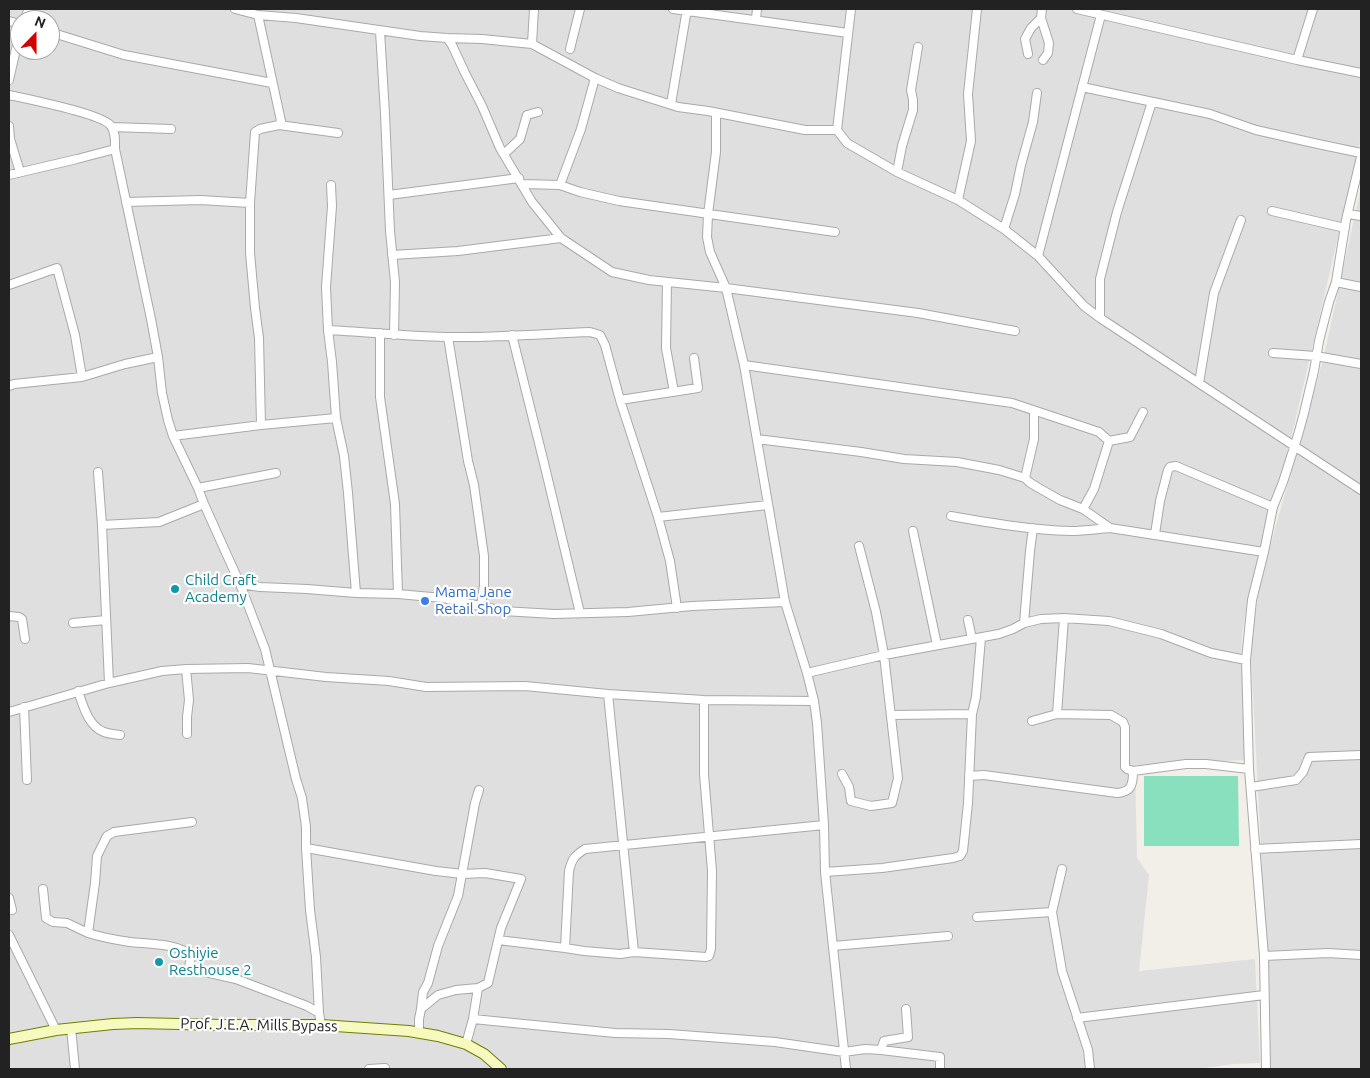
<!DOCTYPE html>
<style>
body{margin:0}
#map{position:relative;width:1370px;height:1078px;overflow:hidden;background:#f2efe9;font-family:Ubuntu,sans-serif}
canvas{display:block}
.frame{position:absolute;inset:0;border:10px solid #222;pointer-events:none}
.north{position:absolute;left:10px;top:10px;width:50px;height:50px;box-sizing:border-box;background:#fff;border:1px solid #a7a7a7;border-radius:50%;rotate:22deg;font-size:14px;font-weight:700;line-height:20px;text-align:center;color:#222}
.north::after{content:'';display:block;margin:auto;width:18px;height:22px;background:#d40000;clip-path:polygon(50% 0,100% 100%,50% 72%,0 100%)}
</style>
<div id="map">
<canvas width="1370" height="1078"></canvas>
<div class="frame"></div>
<div class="north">N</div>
</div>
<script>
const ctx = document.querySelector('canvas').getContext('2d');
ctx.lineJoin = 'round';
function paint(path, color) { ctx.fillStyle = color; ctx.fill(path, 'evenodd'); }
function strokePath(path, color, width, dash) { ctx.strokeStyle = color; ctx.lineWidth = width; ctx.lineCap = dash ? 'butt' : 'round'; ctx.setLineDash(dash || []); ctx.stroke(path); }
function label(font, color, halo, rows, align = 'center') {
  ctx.font = font + ' Ubuntu,sans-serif'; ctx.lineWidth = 4.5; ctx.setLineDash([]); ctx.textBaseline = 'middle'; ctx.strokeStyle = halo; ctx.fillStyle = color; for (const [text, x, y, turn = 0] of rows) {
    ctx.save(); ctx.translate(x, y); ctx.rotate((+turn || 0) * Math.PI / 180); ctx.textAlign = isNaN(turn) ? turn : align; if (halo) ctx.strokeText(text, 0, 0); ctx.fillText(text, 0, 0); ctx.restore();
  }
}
paint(new Path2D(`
 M9,9H1361V138L1291,439L1249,593L1242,635L1241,664L1246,760L1135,765L1137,858L1149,875L1139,971L1255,959L1260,1063L1234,1064L1197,1069H9ZM20,20H50V50H20Z
 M1361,187V1069H1270L1266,945L1251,657L1253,631L1259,589L1278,518L1296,456L1323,360Z`), '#e0dfdf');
paint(new Path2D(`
 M1144,776H1238L1239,846H1144Z`), '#88e0be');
const street = new Path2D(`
 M235,9L258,15L296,18L420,36L447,38L482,39L532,44L595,78L618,88L678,107L708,111L805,130H837
 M673,9L848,33
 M851,9L837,130L847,143L897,172L958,200L1004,229L1038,256L1084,306L1100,318L1361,490
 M1077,9L1297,60L1361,73
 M258,15L281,121L279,125L260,129L255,132L250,203V253L255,308L259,338L261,425
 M1041,18L1049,43L1048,53L1043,60
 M756,19L757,9
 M24,20L29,9
 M9,21L20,24
 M380,31L385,114L390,231L395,282L394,335
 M50,32L124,55L272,83
 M447,38L452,45L465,73L482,106L500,148L532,202L561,238L612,272L649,280L726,288L918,313L1015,331
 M532,44L534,9
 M570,49L580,9
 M1028,54L1025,39L1031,28L1041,18L1042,9
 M1297,60L1313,9
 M595,78L581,129L560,185L580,192L619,201L835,232
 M9,80L20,31
 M1082,87L1210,114L1256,130L1318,144L1361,153
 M9,95C27,99 103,114 111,126C116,133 115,142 115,149L151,319L158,357L162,393L168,420L173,436L198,488L204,504L240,584L265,649L296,779L302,798L306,827V848L310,910L316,957L319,1013L321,1025
 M671,104L687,9
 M716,113V152L708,214L707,237L710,252L726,288L744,365L785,602L807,673L814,701L817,723L824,825L825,872L846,1069
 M279,125L338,133
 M9,126L10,139L20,172
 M112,127L171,129
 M504,154L520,139L527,115L538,112
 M897,172L902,146L913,110V100L911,90L918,47
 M9,175L77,159L115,149
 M522,184L560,185
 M331,185L332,206L326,287L328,330L332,362L336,418L344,456L348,493L356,593
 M389,195L519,178
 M958,200L971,141L968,94L977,9
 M126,202L200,200L250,203
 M1272,211L1345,228
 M1348,214L1361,216
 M1004,229L1015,194L1021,165L1033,122L1037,93
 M392,255L458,251L561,238
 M1038,256L1101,15
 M667,282L666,348L674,392
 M1336,282L1361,287
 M9,285L57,268L75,335L82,377
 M1100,318V279L1117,212L1152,102
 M328,330C367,332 406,336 446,337C494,338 542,334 590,332L600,335L605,345L620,400L658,517L670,561L677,608
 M380,333V397L395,504L398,594
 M512,335L544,463L580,613
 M448,337L468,461L474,485L484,556V585L481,606
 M1273,353L1316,356L1361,364
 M744,365L1012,403L1099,432L1109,441L1094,489L1083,509
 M1199,383L1214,293L1241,220
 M9,386L14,384L82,377L125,364L158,357
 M620,400L698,388L694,358
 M173,436L261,425L336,418
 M757,439L861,452L904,459L957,462L999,470L1025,478L1029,482L1037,487L1060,500L1083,509L1110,528L1264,552
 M1109,441L1130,437L1143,412
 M98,472L102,525L109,683
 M1025,478L1034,439V411
 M198,488L276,473
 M951,516C991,523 1031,530 1071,531C1084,531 1097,529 1110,528
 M658,517L768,505
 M102,525L159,522L204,504
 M913,531L937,645
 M1155,534L1160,501L1168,470L1170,467L1176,466L1273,507
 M240,584L260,587L307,589L356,593L398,594L443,598L503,611L554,614L628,612L692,606L785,602
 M9,616L19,617L22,619L25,639
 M968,620L972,639
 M73,623L106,620
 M1024,623L1030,551L1033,528
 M186,669L189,700L187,717V734
 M807,673L884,655L999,634L1013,629L1024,623L1041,619L1064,618L1109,621L1161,634L1211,653L1246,660
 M78,691C83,705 88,726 104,732C109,734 115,734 120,735
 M608,694L634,952
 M24,707L27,780
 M9,712L109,683L162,671L186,669L248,668L326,677L389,681L426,687L525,686L608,694L704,700L814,701
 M1057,714L1064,618
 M891,715L972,714
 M1032,721L1057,714L1111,715L1123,722L1125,727V767L1127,769L1133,771L1186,764H1206L1249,769
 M842,774L849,787L851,801L871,806L892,803L898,778L884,655L876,612L859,546
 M969,776L984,775L1117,793C1132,792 1133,784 1133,771
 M1251,787L1296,780L1303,772L1309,757L1361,755
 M306,848L436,871L463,874L485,873L521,879L501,928L488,983L478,988L473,1019L466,1044
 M1255,849L1361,844
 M1062,869L1052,912L1062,971L1088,1050L1090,1069
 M825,872L882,868L953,858L960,856L963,851L968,803L972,714L976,697L981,638
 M43,889L46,918L53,922L67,923L88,933L95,883L97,856L107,836L114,832L192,822
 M9,898L12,910
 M977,917L1052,912
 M88,933C101,937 116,940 130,942C146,944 180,943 191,956L189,968L193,971L205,972L236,979L307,1006L319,1013
 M9,935L56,1030
 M498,940L565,948L584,951L620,954L634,952L706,957L709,956L711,949L712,871L704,774V700
 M833,946L948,936
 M565,948L569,871C572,859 574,856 585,849L824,825
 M1264,956L1328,953L1361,955
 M421,1009L423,992L428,983L438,946L458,896L475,803L479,790
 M1077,1018L1264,995
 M473,1019L615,1033L669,1034L775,1042L844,1052L865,1049L881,1050L940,1057V1069
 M71,1028L75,1069
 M419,1032V1019L421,1009L438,995L456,990L478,988
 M881,1050L884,1041L908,1037L906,1009
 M369,1069L385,1068V1069
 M1266,1069L1264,956L1249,769L1246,660L1252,600L1264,552L1273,507L1283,482L1298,435L1304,413L1314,371L1319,341L1329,302L1336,282L1346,220L1361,157`);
const secondary = new Path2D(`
 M9,1039L56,1030L113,1024L137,1023L222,1025H321L409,1031L438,1036L466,1044L484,1054L501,1069`);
strokePath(street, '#a9a9a9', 10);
strokePath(secondary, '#707d05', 12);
strokePath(street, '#fff', 8);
strokePath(secondary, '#f7fabf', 10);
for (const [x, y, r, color] of [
 [175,589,5,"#0f9aa8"],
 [425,601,5,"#3f7fe0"],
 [159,962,5,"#0f9aa8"]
]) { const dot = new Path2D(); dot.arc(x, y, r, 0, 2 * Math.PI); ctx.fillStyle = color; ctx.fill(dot); strokePath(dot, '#fff', 2); }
label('15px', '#0d838f', '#fff', [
 ["Child Craft",185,580],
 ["Academy",185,597],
 ["Oshiyie",169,953],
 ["Resthouse 2",169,970]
], 'left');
label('15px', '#366cbe', '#fff', [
 ["Mama Jane",435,592],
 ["Retail Shop",435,609]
], 'left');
label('15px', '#222', '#fff', [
 ["Prof. J.E.A. Mills Bypass",259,1025,1]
]);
</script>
